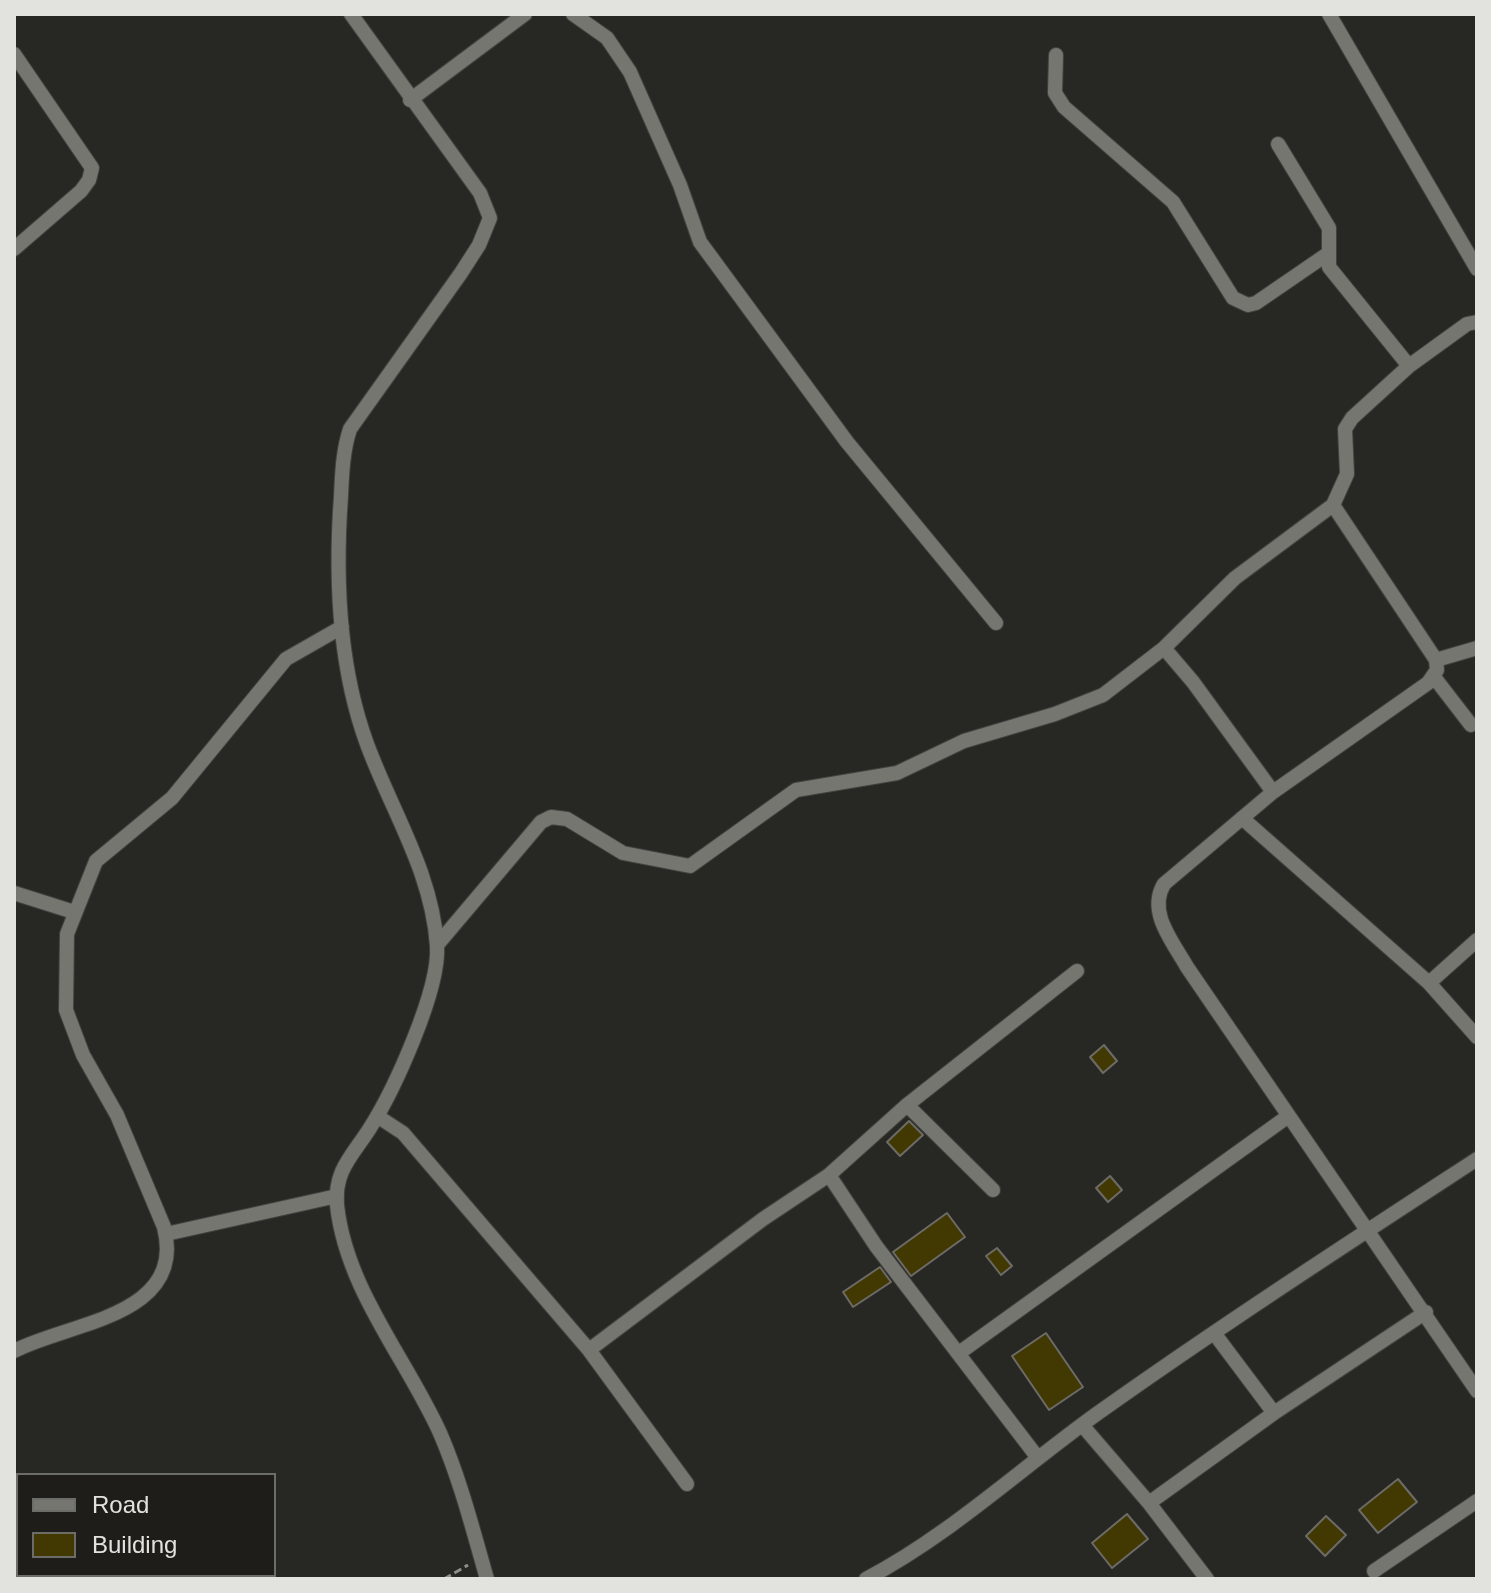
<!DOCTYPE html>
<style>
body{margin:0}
#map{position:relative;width:1491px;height:1593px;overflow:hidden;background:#272723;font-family:Helvetica,sans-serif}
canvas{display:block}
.frame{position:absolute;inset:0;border:16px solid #e2e2df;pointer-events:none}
.legend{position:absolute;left:16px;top:1473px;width:260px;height:104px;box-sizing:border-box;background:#1e1d1a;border:2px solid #6c6c69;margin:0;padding:10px 14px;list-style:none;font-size:24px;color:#e2e2df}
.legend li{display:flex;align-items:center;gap:16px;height:40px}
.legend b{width:40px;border:2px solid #6c6c69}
</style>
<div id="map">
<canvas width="1491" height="1593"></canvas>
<div class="frame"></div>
<ul class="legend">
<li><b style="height:10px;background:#767671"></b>Road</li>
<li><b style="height:22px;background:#423902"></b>Building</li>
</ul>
</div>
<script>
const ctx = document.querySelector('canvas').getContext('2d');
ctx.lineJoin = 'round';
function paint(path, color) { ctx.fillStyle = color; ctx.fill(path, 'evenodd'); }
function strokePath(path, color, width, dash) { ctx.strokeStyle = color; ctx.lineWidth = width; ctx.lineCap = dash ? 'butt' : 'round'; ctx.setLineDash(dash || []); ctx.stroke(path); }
const building = new Path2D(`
 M1104,1045L1117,1061L1103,1073L1090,1057Z
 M909,1121L923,1135L900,1156L887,1142Z
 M1110,1176L1122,1190L1108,1202L1096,1188Z
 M947,1213L965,1237L911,1276L893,1252Z
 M997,1248L1012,1266L1001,1275L986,1256Z
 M880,1267L891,1282L853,1307L843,1292Z
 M1046,1333L1083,1387L1049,1410L1012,1356Z
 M1398,1479L1417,1502L1378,1533L1359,1510Z
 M1127,1514L1148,1539L1112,1568L1092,1543Z
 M1326,1516L1346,1535L1325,1556L1306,1536Z`);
paint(building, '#423902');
strokePath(building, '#6c6b67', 2);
const minor = new Path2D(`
 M351,14L480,193L490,218L479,245L461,273L350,429C343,450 342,473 341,496C335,578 338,665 367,744C392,812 432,872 437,946C440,990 394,1090 370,1128C353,1155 334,1170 337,1205C346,1289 406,1358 440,1433C460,1479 473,1530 487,1579
 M573,14L607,38L630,72L680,185L700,242L847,442L996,623
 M1329,14L1477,269
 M14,54L92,168L89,180L81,191L14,249
 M1056,55L1055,93L1064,107L1173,202L1233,298L1248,305L1256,303L1326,255
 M410,100L525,14
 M1278,144L1329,228V267L1409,366
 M1333,505L1436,660L1437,670L1428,683L1273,792L1164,884C1147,912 1173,942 1187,967L1477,1391
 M1164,648L1193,682L1273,792
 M1436,660L1477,648
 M1434,677L1471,725
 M1242,818L1429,983L1477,1037
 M14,893L74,912
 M437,945L541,822L551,817L567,819L623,853L690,866L796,790L897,773L964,741L1055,714L1103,695L1164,648L1235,578L1333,505L1347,474L1345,429L1352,418L1409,366L1467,324L1477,322
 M1429,983L1477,940
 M907,1105L993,1190
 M377,1116L403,1133L589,1350L687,1484
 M829,1175L876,1246L1038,1458
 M166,1234L337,1196
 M1214,1333L1274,1413
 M589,1350L763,1219L829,1175L907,1105L1077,971
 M14,1351C69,1322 187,1317 164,1227L117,1115L83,1055L66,1010L67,934L96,861L172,798L286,659L342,627
 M959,1353L1287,1117
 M1082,1425L1149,1503L1207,1579
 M1149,1503L1274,1413L1426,1312
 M1374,1571L1477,1501
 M866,1579C950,1535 1021,1468 1098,1413C1222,1325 1350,1242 1477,1159`);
strokePath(minor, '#42423f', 16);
strokePath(new Path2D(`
 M444,1579L468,1565`), '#8e8e8a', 3, [8, 4]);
strokePath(minor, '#767671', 14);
</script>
